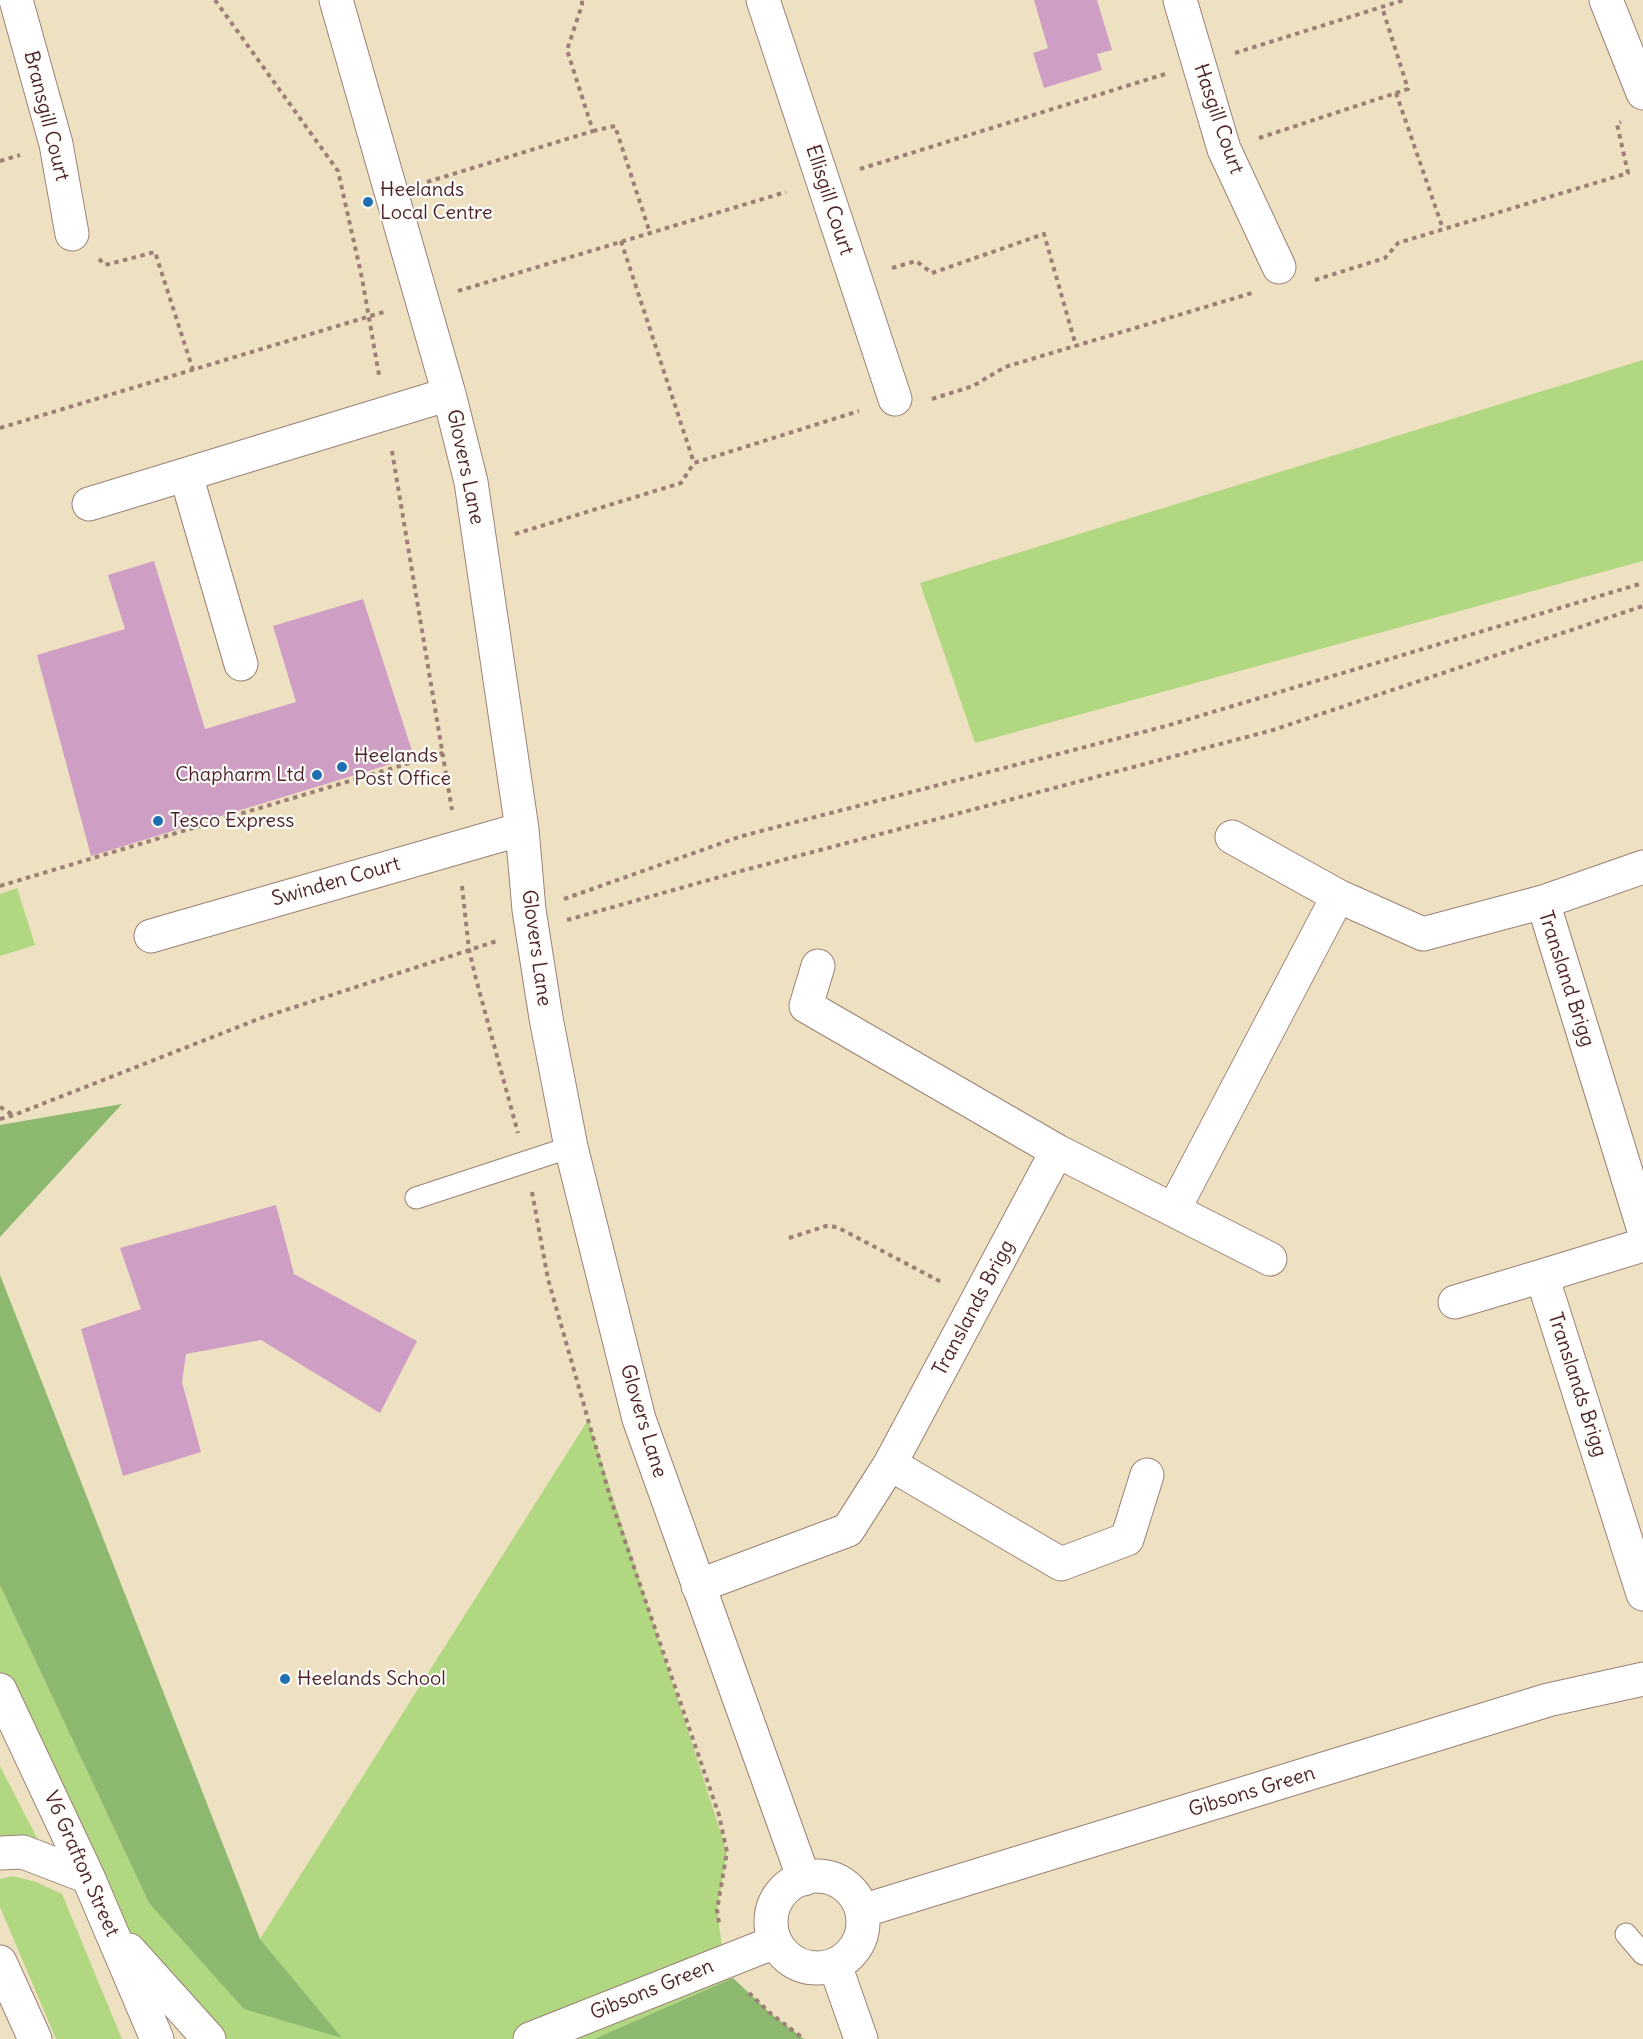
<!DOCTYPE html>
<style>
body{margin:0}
canvas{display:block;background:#eee1c2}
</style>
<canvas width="1643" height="2039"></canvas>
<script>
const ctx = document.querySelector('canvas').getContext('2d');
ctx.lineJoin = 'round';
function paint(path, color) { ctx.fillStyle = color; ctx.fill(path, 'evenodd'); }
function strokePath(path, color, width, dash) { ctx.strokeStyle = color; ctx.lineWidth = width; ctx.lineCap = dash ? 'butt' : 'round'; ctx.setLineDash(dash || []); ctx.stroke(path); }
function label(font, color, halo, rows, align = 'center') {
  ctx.font = font + ' Delius,sans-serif'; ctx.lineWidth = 4.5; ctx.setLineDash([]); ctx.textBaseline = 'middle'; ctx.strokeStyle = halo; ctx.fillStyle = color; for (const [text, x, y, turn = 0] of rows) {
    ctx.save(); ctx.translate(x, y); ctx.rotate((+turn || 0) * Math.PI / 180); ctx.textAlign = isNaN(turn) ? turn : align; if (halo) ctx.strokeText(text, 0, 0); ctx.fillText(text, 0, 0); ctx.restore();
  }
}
paint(new Path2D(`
 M1643,360V561L975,743L920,583Z
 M17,888L35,945L0,956V894Z
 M588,1420L727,1852L717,1910L724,1961L733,1978L594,2039H209L112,1931L0,1690V1585L149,1903L340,2038L260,1939Z
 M0,1766L38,1840L0,1838Z
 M13,1876L36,1882L62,1894L122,2039H56L0,1907V1879Z`), '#b1d781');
paint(new Path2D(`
 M122,1104L0,1237V1125Z
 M0,1275L260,1939L342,2038L244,2009L149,1903L0,1585Z
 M733,1978L770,2013L804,2039H594Z`), '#8cb86f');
paint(new Path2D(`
 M1034,0H1097L1112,50L1097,54L1102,70L1044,88L1033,53L1048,48Z
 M154,561L205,729L296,702L273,626L363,599L413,754L391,764L91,856L37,655L125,629L108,575Z
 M276,1205L294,1274L417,1341L380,1413L261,1340L186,1354L182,1382L201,1452L123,1476L81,1329L141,1309L120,1248Z`), '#cf9ec4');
const service = new Path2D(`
 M416,1198L571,1147
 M1626,1934L1643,1954`);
const minor = new Path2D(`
 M16,0L56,144L72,234
 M336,0L449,394L471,482L522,829L529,910L546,1018L571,1147L639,1419L804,1879
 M763,0L895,399
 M1180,0L1224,149L1279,267
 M1606,0L1643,93
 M186,475L241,664
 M89,504L449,394
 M1338,896L1423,934L1543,902L1643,867
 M1543,902L1643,1227
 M151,936L522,829
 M818,966L806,1006L1057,1151
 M1174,1209L1338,896L1232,837
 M1643,1245L1542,1276L1643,1594
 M1455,1302L1542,1276
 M890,1464L1061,1564L1127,1539L1147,1475
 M698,1586L848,1530L890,1464L1057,1151L1270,1259
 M771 1922a46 46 0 1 1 92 0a46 46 0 1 1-92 0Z
 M862,1911L1548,1700L1643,1679
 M835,1965L861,2039
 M530,2039L775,1942`);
const tertiary = new Path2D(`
 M0,1690L88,1877L157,2039
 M0,1853L23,1852L88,1877
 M129,1950L209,2039
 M0,1962L35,2039`);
strokePath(service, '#9c8076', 23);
strokePath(minor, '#9c8076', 35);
strokePath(tertiary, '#9c8076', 35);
strokePath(new Path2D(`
 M215,0L338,171L362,278L379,375
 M1235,53L1404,0
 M1396,93L1443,229
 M593,131L615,126L650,233
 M1259,138L1408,89L1382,7
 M0,161L20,155
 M860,169L1165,74
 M427,182L593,131L567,50L582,5V0
 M621,241L694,463
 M99,259L105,265L155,252L193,370
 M892,268L916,261L932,273L1044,234L1076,346
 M1315,280L1385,258L1398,243L1628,173L1617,124L1621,122
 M458,291L786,192
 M932,399L973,386L1005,367L1252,293
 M0,428L387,311
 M392,451L452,810
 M515,534L681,483L694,463L859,411
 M0,886L443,753
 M462,886L469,950L476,979L518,1133
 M564,899L742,836L1166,726L1643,583
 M567,920L741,871L1273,730L1643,606
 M0,1107L13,1115
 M0,1119L14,1115L261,1018L497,941
 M532,1192L548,1279L611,1500L719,1815L727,1852L717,1910L719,1923
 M789,1238L826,1226L837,1227L943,1283
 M749,1993L770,2013L804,2039`), '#9c8076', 4, [4.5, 4.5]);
strokePath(service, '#fff', 21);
strokePath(minor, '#fff', 33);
strokePath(tertiary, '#fff', 33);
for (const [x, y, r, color] of [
 [368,202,6,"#1f6fb2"],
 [342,767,6,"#1f6fb2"],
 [317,775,6,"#1f6fb2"],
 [158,821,6,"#1f6fb2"],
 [285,1679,6,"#1f6fb2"]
]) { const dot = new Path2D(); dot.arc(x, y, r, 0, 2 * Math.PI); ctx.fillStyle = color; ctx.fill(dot); strokePath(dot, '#fdfcf7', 2); }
label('20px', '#4a1f2b', '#fdfcf7', [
 ["Bransgill Court",46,116,76],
 ["Hasgill Court",1218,119,71],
 ["Ellisgill Court",829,200,72],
 ["Glovers Lane",465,467,78],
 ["Swinden Court",336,882,-16],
 ["Glovers Lane",536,948,82],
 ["Transland Brigg",1566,979,72],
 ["Translands Brigg",974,1308,-62],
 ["Translands Brigg",1577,1385,72],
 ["Glovers Lane",643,1421,73],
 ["Gibsons Green",1252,1792,-17],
 ["V6 Grafton Street",81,1864,66],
 ["Gibsons Green",652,1990,-22]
]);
label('20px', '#4a1f2b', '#fdfcf7', [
 ["Heelands",380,190],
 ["Local Centre",380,213],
 ["Heelands",354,756],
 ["Post Office",354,779],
 ["Chapharm Ltd",305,775,"right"],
 ["Tesco Express",170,821],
 ["Heelands School",297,1679]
], 'left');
</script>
